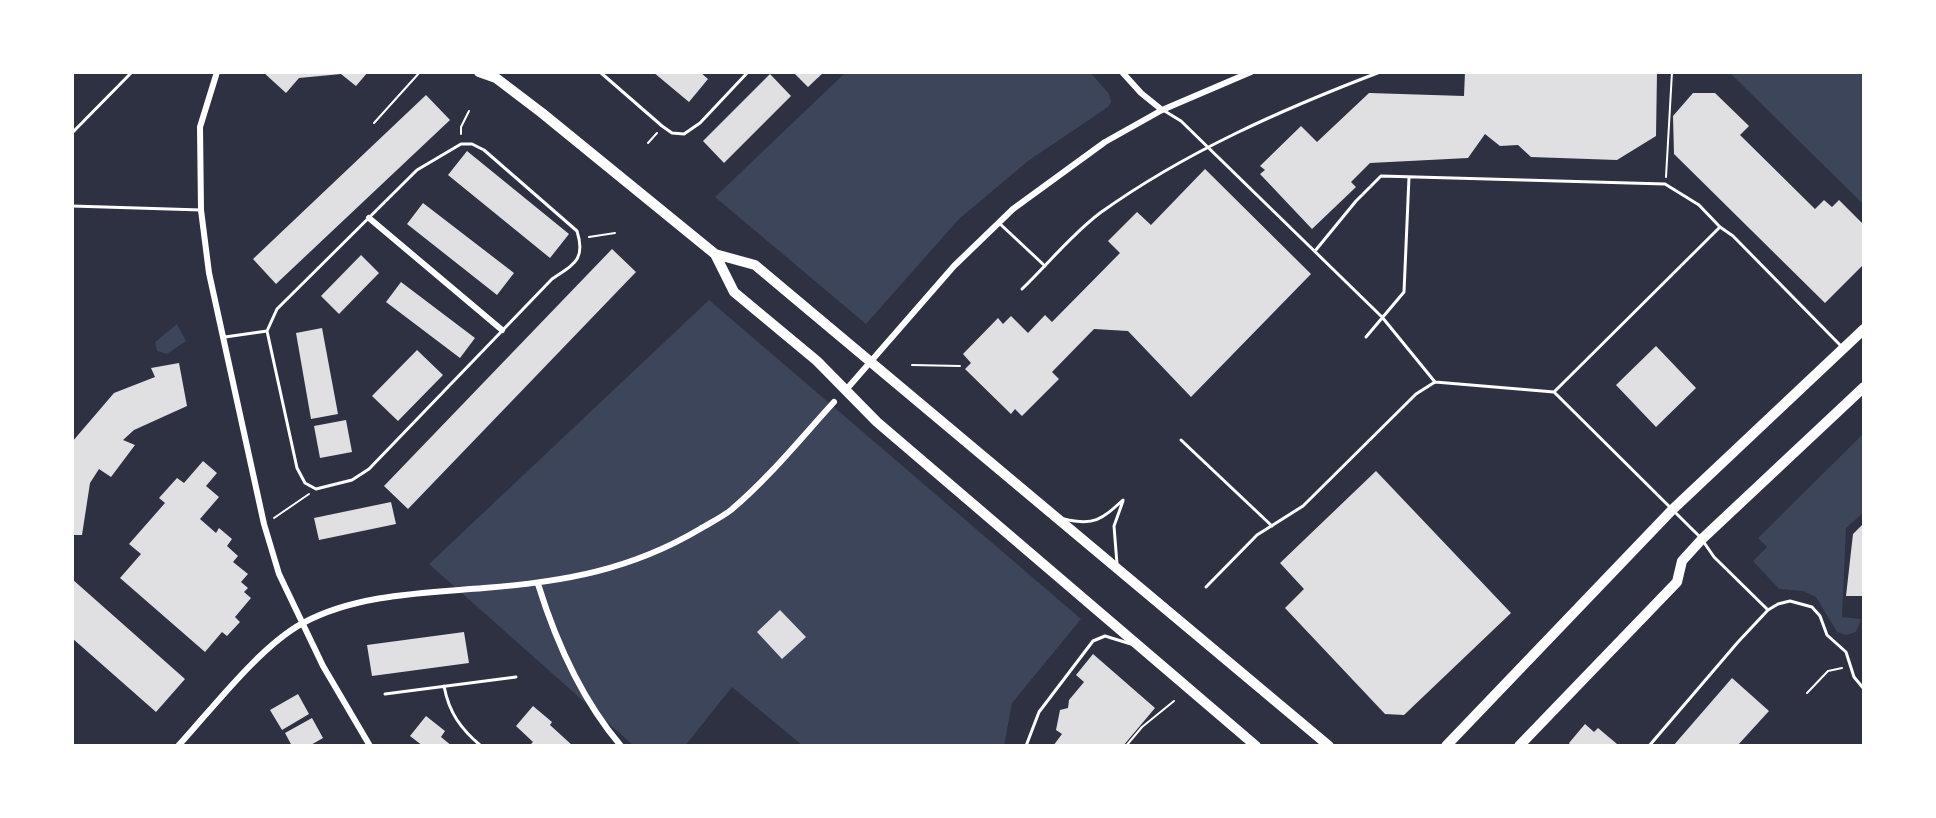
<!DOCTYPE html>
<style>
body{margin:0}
#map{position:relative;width:1936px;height:818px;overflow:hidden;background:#2d3142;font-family:"Exo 2",sans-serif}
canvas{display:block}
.frame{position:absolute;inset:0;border:74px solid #fff;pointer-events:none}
</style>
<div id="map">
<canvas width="1936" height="818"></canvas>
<div class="frame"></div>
</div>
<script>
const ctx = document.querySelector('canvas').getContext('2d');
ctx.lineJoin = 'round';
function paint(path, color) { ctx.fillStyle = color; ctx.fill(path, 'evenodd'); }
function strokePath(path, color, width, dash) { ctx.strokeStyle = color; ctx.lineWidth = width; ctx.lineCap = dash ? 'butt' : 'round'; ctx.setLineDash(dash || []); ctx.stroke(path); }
paint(new Path2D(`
 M846,72H1090L1109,94L1111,102L1108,107L1028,161L959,219L866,324L715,197Z
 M1729,72H1864V205Z
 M709,300L1081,619L1012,703L1004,746H803L732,687L685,746H634L429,564Z
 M177,324L186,341L167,354L157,351L155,342Z
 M1862,435L1864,437V512L1846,528L1842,617L1861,619L1856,632L1846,635L1837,632L1816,597L1803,591L1779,589L1753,561L1767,547L1758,538Z`), '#3c4559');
paint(new Path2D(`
 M263,72H368L356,86L341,74L299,78L286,93Z
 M653,72H700L708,79L689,102Z
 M793,72H824L808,87Z
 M1465,72H1657L1656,136L1617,160L1531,157L1518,145L1500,146L1485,134L1468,158L1370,163L1351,182L1356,187L1312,229L1260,174L1265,170L1260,166L1301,126L1317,142L1369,93L1464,96Z
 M770,74L791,96L724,163L703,141Z
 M1693,93H1715L1749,126L1740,135L1815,209L1824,200L1832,207L1839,200L1864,225V264L1825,303L1674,154L1673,116Z
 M426,95L450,120L276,284L253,259Z
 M467,151L569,234L550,258L448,175Z
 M1205,169L1311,274L1191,397L1128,331L1094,329L1052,372L1059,379L1022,416L1015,409L1011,414L965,369L971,363L963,354L998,318L1003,324L1011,316L1028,333L1045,315L1052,322L1120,253L1108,241L1137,212L1151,225Z
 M423,203L514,273L497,295L407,224Z
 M612,249L636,272L408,509L384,486Z
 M361,255L379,273L339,314L321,296Z
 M401,282L475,338L460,358L386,302Z
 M322,328L338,414L311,419L296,333Z
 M1656,346L1696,388L1656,427L1616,385Z
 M417,350L443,375L398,421L372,396Z
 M179,363L187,406L134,430L123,440L135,445L111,477L99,469L90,483L82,535H72V442L114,393L155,377L151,368Z
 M346,420L352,452L320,458L314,426Z
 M203,461L217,473L206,486L219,497L200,519L216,533L219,528L232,539L227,546L238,556L233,562L248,574L241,582L248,588L244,592L251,598L235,617L240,622L227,636L222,632L205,652L120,578L141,554L129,544L165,503L159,498L177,478L184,483Z
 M1376,471L1511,613L1404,715L1385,714L1285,608L1304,589L1280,563Z
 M391,502L396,524L319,540L314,518Z
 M1864,523V596H1846L1853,534Z
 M72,579L185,679L156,712L72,638Z
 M780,610L806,637L782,659L757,632Z
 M464,632L469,663L372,676L367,645Z
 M1093,654L1155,708L1123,746H1053L1062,734L1056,730L1060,710L1068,708L1069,700L1084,682L1076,675Z
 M1732,678L1769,711L1737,746H1673Z
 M298,694L309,714L282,730L270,710Z
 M533,706L552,722L550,725L573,746H529L533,742L516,726Z
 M426,716L445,731L441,737L452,746H423L410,736Z
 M312,718L323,738L309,746H292L285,733Z
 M1585,724L1594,732L1598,728L1617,744L1571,746L1569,743Z`), '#e0e0e3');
strokePath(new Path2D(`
 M374,123L420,72
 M461,134V127L469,111
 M648,143L657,133
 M1666,177L1672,72
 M589,237L615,233
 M912,365L960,366
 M274,518L309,494
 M1807,693L1828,671L1842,668
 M1126,746L1142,727L1174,701`), '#fff', 2);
strokePath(new Path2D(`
 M600,72L662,126L672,133L684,134L700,123L748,72
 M1163,110L1181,121L1382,317L1435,382L1554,392L1699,536
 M72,133L132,72
 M72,206L201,210
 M998,222L1045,266
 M1315,251L1356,201L1381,176L1665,184L1699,205L1720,227L1733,236L1842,347
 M1022,289C1047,265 1072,234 1100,213C1185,152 1283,109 1380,72
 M225,337L267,331L277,309L417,170L461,144H472L484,150L577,231C586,260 574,264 552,279L369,469L352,480L316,489L305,483L297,468L267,331
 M1366,337L1404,292L1409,177
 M1554,392L1720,227
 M1181,440L1272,526
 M1064,519C1094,526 1101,520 1123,500
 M1703,541L1714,557L1768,610
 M1117,564L1114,526L1123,501
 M1206,587L1257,535L1303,506L1416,394L1435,382
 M444,686C449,713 461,729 481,746
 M385,694L516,677
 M1026,746L1039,712L1093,641L1105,636L1131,644
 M1649,746L1738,642L1768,610L1778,604L1790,601L1812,607L1820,616L1827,635L1846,652L1854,677L1864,689`), '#fff', 3);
strokePath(new Path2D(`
 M217,72L200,127L201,210L209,273L264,524L279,574L323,666L370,746
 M1122,72L1141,93L1162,110
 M369,218L502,330
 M845,391L954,266L1013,209L1105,142L1162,110L1251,72
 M538,584C556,642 581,699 621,746
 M178,746C212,709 260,646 303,623C357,594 425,593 484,588C563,582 631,570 700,529C710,523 722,517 731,510C769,478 801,438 834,402`), '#fff', 6);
strokePath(new Path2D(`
 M479,72L496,78L542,113L715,254L734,292L817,361L877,422L1256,746
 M715,254L755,265L1329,746
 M1446,746L1672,510L1864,329
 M1519,746L1677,582L1682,561L1702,539L1864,387`), '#fff', 10);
</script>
